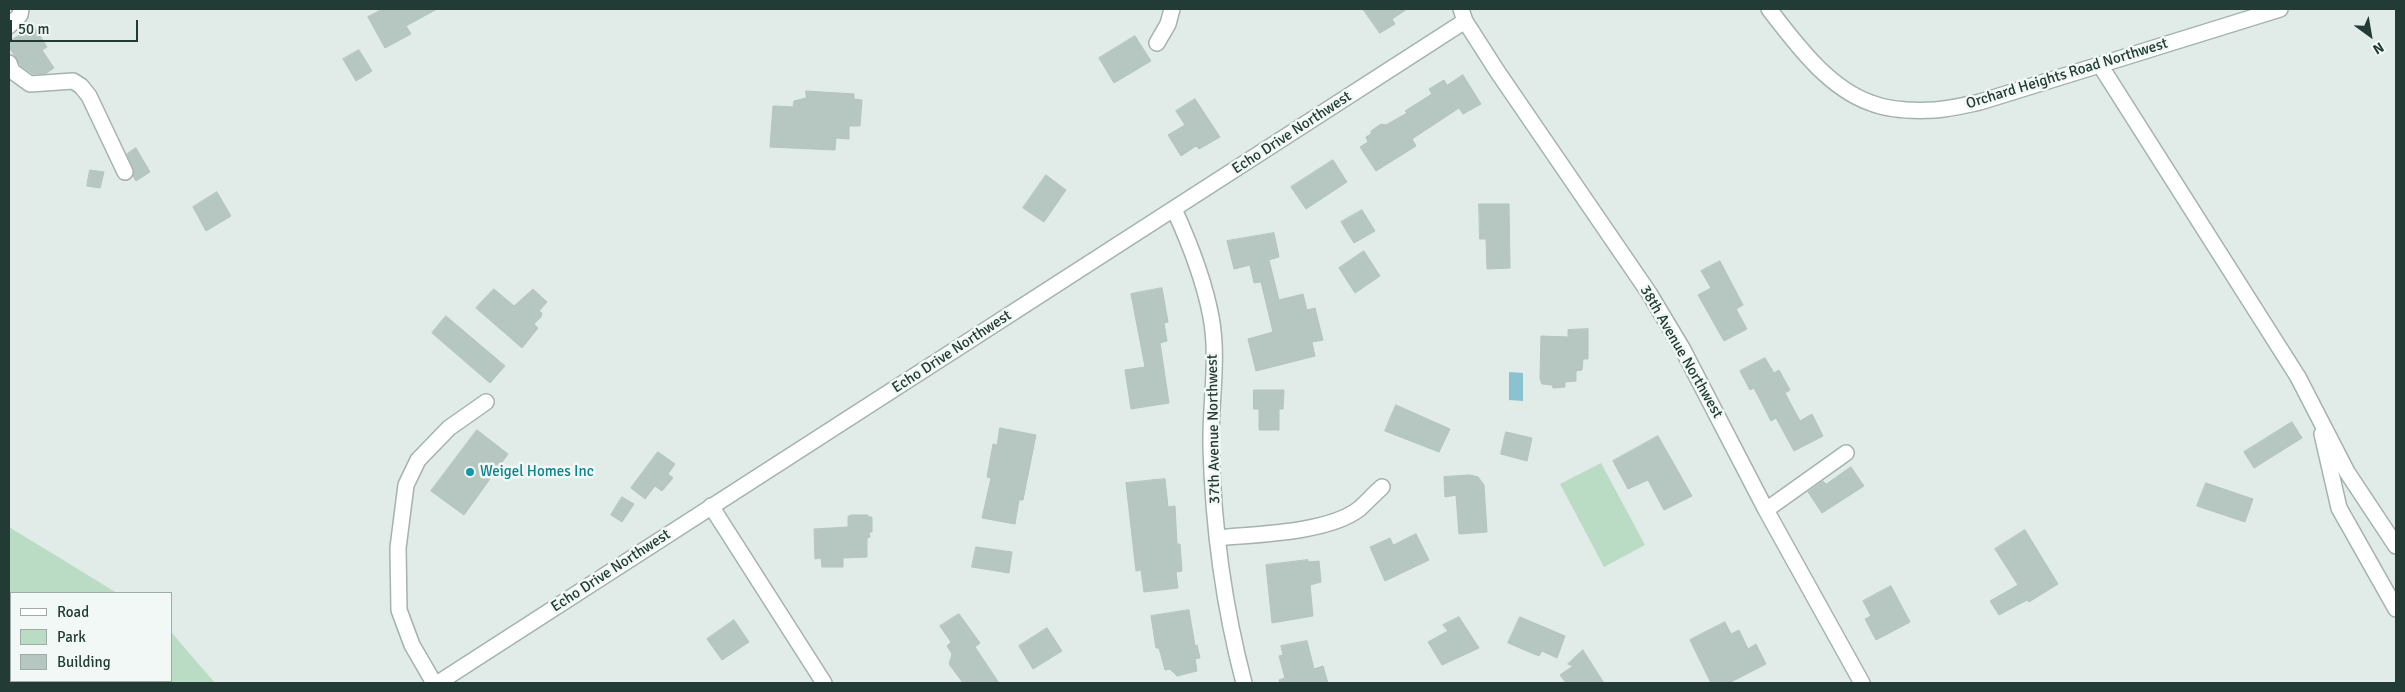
<!DOCTYPE html>
<style>
body{margin:0}
#map{position:relative;width:2405px;height:692px;overflow:hidden;background:#e1ebe7;font-family:Signika,sans-serif}
canvas{display:block}
.frame{position:absolute;inset:0;border:10px solid #223b35;pointer-events:none}
.legend{position:absolute;left:10px;top:592px;width:162px;height:90px;box-sizing:border-box;background:#f1f8f5;border:1px solid #9eaca8;margin:0;padding:6px 9px;list-style:none;font-size:15px;color:#223b35}
.legend li{display:flex;align-items:center;gap:10px;height:25px}
.legend b{width:25px;border:1px solid #9eaca8}
.north{position:absolute;left:2345px;top:10px;width:50px;height:50px;-webkit-text-stroke:4px #f1f8f5;paint-order:stroke;rotate:148deg;font-size:14px;font-weight:700;line-height:20px;text-align:center;color:#223b35}
.north::after{content:'';display:block;margin:auto;width:18px;height:22px;background:#223b35;clip-path:polygon(50% 0,100% 100%,50% 72%,0 100%)}
.scale{position:absolute;left:10px;top:20px;width:128px;height:22px;box-sizing:border-box;border:2px solid #223b35;border-top:0;padding-left:6px;font-size:15px;line-height:18px;white-space:nowrap;color:#223b35;-webkit-text-stroke:4px #f1f8f5;paint-order:stroke}
</style>
<div id="map">
<canvas width="2405" height="692"></canvas>
<div class="frame"></div>
<ul class="legend">
<li><b style="height:6px;background:#fff"></b>Road</li>
<li><b style="height:14px;background:#badcc4"></b>Park</li>
<li><b style="height:14px;background:#b6c6c0"></b>Building</li>
</ul>
<div class="north">N</div>
<div class="scale">50 m</div>
</div>
<script>
const ctx = document.querySelector('canvas').getContext('2d');
ctx.lineJoin = 'round';
function paint(path, color) { ctx.fillStyle = color; ctx.fill(path, 'evenodd'); }
function strokePath(path, color, width, dash) { ctx.strokeStyle = color; ctx.lineWidth = width; ctx.lineCap = dash ? 'butt' : 'round'; ctx.setLineDash(dash || []); ctx.stroke(path); }
function label(font, color, halo, rows, align = 'center') {
  ctx.font = font + ' Signika,sans-serif'; ctx.lineWidth = 5; ctx.setLineDash([]); ctx.textBaseline = 'middle'; ctx.strokeStyle = halo; ctx.fillStyle = color; for (const [text, x, y, turn = 0] of rows) {
    ctx.save(); ctx.translate(x, y); ctx.rotate((+turn || 0) * Math.PI / 180); ctx.textAlign = isNaN(turn) ? turn : align; if (halo) ctx.strokeText(text, 0, 0); ctx.fillText(text, 0, 0); ctx.restore();
  }
}
paint(new Path2D(`
 M1601,463L1645,545L1604,567L1560,484Z
 M9,527L117,593H11V681H171V632L215,683H9Z`), '#badcc4');
paint(new Path2D(`
 M1509,372L1523,373V401L1509,400Z`), '#8ac3cf');
const building = new Path2D(`
 M383,9H437L406,26L411,34L385,48L368,17Z
 M1363,9H1407L1392,19L1395,24L1380,33Z
 M34,26L47,47L42,50L54,68L45,74H33L21,66L9,47V42Z
 M1135,36L1151,61L1114,83L1099,58Z
 M359,50L372,71L356,81L343,59Z
 M1463,75L1481,104L1463,114L1459,108L1412,139L1416,146L1376,171L1360,147L1368,142L1366,137L1371,134V131L1381,124L1386,125L1407,113L1405,111L1432,94L1429,89L1444,80L1447,85Z
 M806,91L854,94V99L862,100L860,126H849V139L836,138L835,150L770,147L773,106L793,107L794,101L806,98Z
 M1195,99L1220,137L1199,149L1196,146L1181,156L1168,135L1185,125L1176,111Z
 M136,148L150,172L136,181L133,176V168L127,154Z
 M1333,160L1347,182L1306,209L1291,187Z
 M90,170L104,172L100,188L87,186Z
 M1046,175L1066,190L1044,222L1023,208Z
 M217,192L231,216L206,231L193,207Z
 M1479,204H1509L1510,268L1487,269L1486,239H1480Z
 M1362,210L1375,231L1354,243L1341,222Z
 M1274,233L1279,257L1269,260L1279,300L1303,294L1307,310L1315,308L1323,340L1312,342L1315,356L1256,371L1248,339L1273,332L1261,282L1254,283L1250,265L1234,269L1227,241Z
 M1364,251L1380,276L1355,293L1339,268Z
 M1720,261L1743,305L1736,309L1747,329L1724,341L1698,295L1711,288L1701,271Z
 M1162,288L1168,322L1164,323L1167,341L1160,343L1169,403L1131,409L1125,370L1145,367L1131,294Z
 M494,289L514,306L533,289L547,302L539,311L542,313L541,317L534,324L538,328L522,348L476,308Z
 M446,316L505,366L490,383L432,333Z
 M1588,329V359H1583L1582,370L1576,371V381L1565,382V387L1553,388L1552,385L1542,384L1540,379L1541,336L1568,337V330Z
 M1765,358L1774,373L1779,370L1790,390L1785,393L1800,421L1812,414L1823,436L1794,451L1776,418L1771,421L1754,388L1750,390L1740,371Z
 M1254,390H1284L1283,409H1279V430H1259V409H1254Z
 M1396,405L1450,429L1439,452L1385,431Z
 M2292,422L2302,438L2254,468L2244,452Z
 M1000,428L1036,435L1023,500H1019L1015,524L982,518L991,478L987,477L993,444L997,445Z
 M477,430L508,454L464,515L431,491Z
 M1506,432L1532,438L1527,461L1501,454Z
 M1658,436L1692,496L1664,510L1648,480L1628,489L1613,461Z
 M658,452L675,464L668,474L673,478L662,491L655,486L645,499L631,488Z
 M1851,467L1864,486L1822,513L1808,492L1823,481L1826,484Z
 M1470,475L1478,477L1484,485L1487,532L1459,534L1456,495L1445,497L1444,477Z
 M1165,479L1168,507L1175,506L1177,544H1180L1182,571L1176,572L1178,588L1144,592L1141,570L1136,571L1126,483Z
 M2206,483L2253,499L2245,522L2197,506Z
 M622,497L634,504L622,522L611,515Z
 M851,515H868V517H872V532H869L870,537L867,538V557L843,558V567H822L821,558L815,559L814,529L848,527V517Z
 M2025,530L2058,584L2029,602L2027,600L1999,615L1990,601L2018,585L1995,549Z
 M1416,534L1429,560L1385,581L1370,547L1390,538L1393,545Z
 M976,547L1012,552L1009,573L972,567Z
 M1308,560V562L1319,561L1321,582L1310,585L1313,616L1272,623L1266,565Z
 M1891,586L1910,622L1876,640L1865,619L1871,616L1863,601Z
 M1189,610L1195,646L1197,645L1200,658L1195,659L1197,671L1177,676L1170,669L1165,670L1159,648H1156L1151,616Z
 M959,614L980,643L975,647L999,683H963L949,664L952,654L947,646L951,642L940,626Z
 M1459,617L1479,648L1442,665L1428,642L1448,631L1443,625Z
 M1520,617L1565,636L1557,658L1542,651L1539,656L1508,643Z
 M734,620L749,642L722,660L707,639Z
 M1725,622L1731,634L1739,630L1748,649L1756,644L1766,664L1729,683H1711L1690,640Z
 M1047,628L1062,651L1033,669L1019,646Z
 M1307,641L1314,669L1323,666L1328,683H1280L1279,680L1285,678L1279,656L1283,655L1281,646Z
 M1583,650L1593,666L1604,683H1566L1560,675L1573,666L1568,664Z`);
paint(building, '#b6c6c0');
strokePath(building, '#b4c4be', 1);
const minor = new Path2D(`
 M1461,9L1465,21L1497,71L1649,293L1682,348L1766,510L1862,683
 M1769,9C1796,44 1828,88 1871,103C1891,111 1915,111 1935,110C1950,109 1966,105 1980,102L2280,9
 M9,26L20,15L21,9
 M1157,43L1168,24L1172,9
 M9,63L12,71L30,84L73,81L81,86L89,96L125,172
 M2100,65L2298,377L2347,472L2396,546
 M1174,209C1190,244 1204,279 1211,317C1219,359 1210,404 1211,446C1213,525 1224,607 1244,683
 M2322,434L2339,508L2396,609
 M711,506L824,683
 M1766,510L1846,453
 M1217,538C1256,534 1328,533 1359,509C1367,502 1374,494 1382,487
 M434,683L412,645L399,610L398,548L406,485L418,460L449,428L486,402
 M438,683L1465,21`);
strokePath(minor, '#a4b3ae', 18);
strokePath(minor, '#fff', 15);
for (const [x, y, r, color] of [
 [470,472,5,"#0f9aa8"]
]) { const dot = new Path2D(); dot.arc(x, y, r, 0, 2 * Math.PI); ctx.fillStyle = color; ctx.fill(dot); strokePath(dot, '#f1f8f5', 2); }
label('15px', '#223b35', '#f1f8f5', [
 ["Orchard Heights Road Northwest",2067,74,-17],
 ["Echo Drive Northwest",1292,133,-33],
 ["Echo Drive Northwest",952,352,-33],
 ["38th Avenue Northwest",1681,352,60],
 ["37th Avenue Northwest",1214,429,-91],
 ["Echo Drive Northwest",611,571,-33]
]);
label('15px', '#0d838f', '#f1f8f5', [
 ["Weigel Homes Inc",480,472]
], 'left');
</script>
